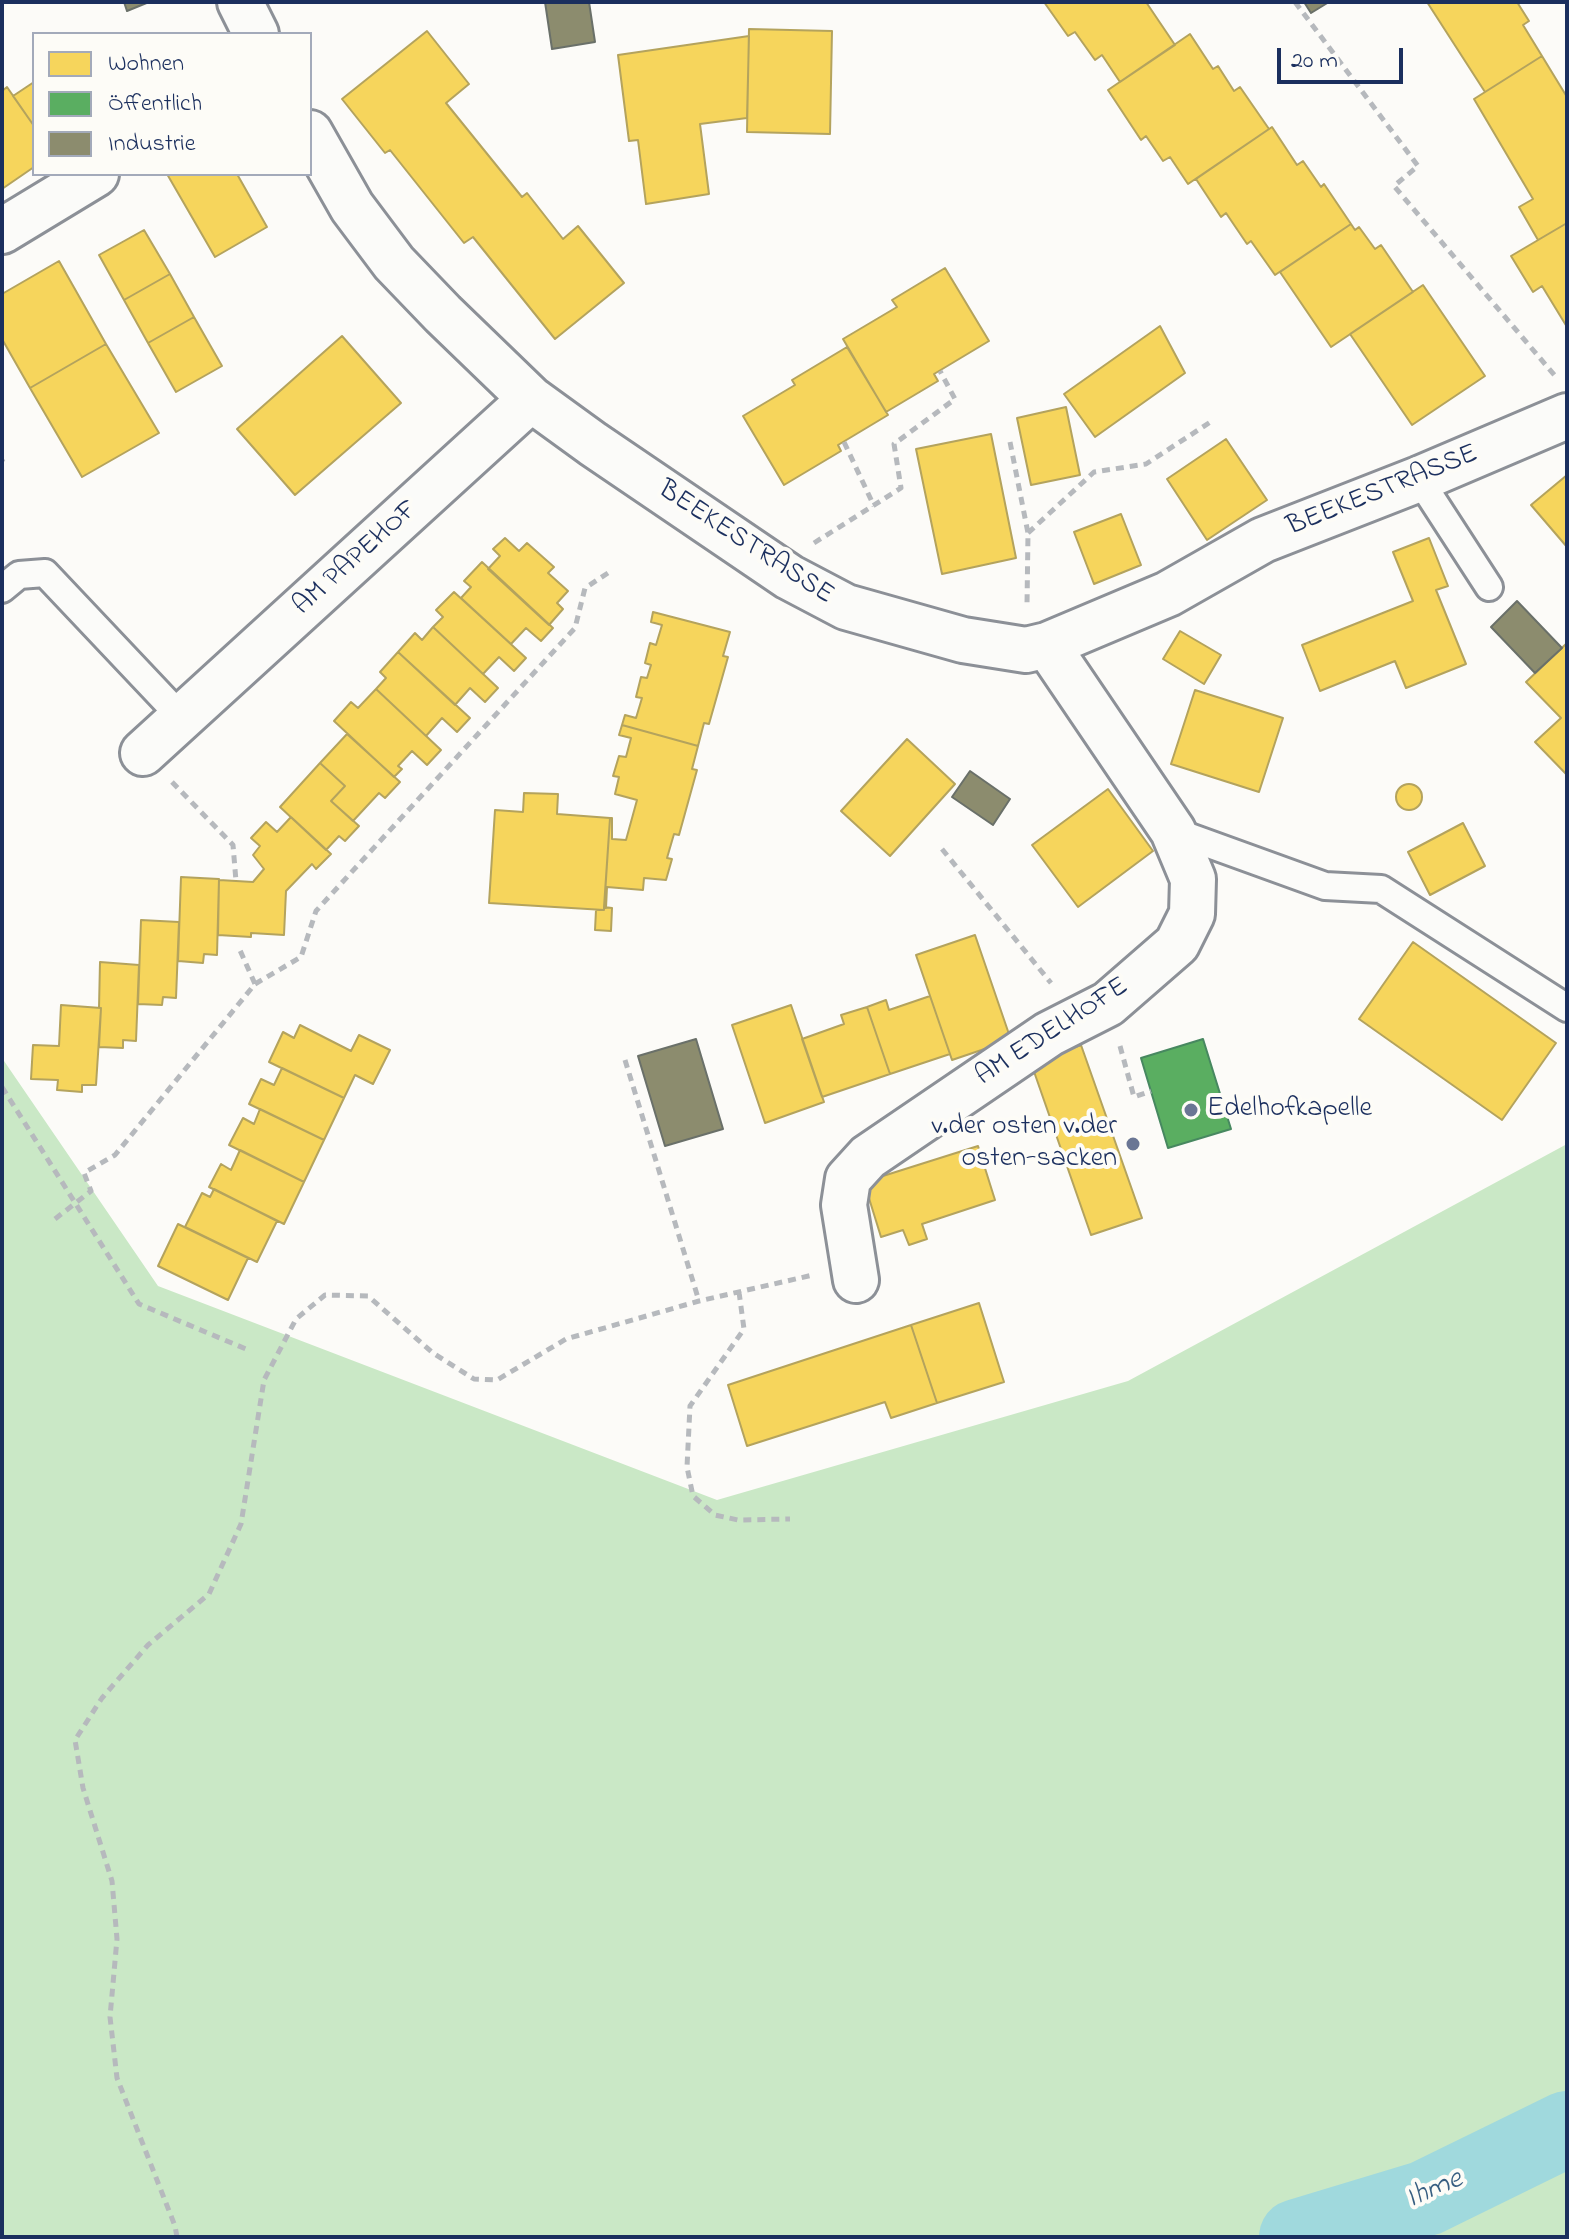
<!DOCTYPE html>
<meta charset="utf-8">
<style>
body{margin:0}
#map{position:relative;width:1569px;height:2239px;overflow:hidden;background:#fcfbf8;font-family:"Indie Flower",sans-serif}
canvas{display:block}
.frame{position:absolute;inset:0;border:4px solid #1b2f5e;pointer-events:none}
.legend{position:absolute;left:32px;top:32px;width:280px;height:144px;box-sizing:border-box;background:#fdfcf7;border:2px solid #a3aaba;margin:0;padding:10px 14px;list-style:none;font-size:24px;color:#1b2f5e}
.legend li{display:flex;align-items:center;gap:16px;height:40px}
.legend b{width:40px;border:2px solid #a3aaba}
.scale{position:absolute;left:1277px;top:48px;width:126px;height:36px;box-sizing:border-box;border:4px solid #1b2f5e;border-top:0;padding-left:10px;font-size:24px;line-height:28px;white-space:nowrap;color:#1b2f5e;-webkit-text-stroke:6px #fdfcf7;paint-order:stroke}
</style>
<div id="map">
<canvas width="1569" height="2239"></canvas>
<div class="frame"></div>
<ul class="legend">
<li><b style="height:22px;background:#f6d55c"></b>Wohnen</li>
<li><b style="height:22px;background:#5aae61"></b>Öffentlich</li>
<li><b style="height:22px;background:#8c8c6e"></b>Industrie</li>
</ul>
<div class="scale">20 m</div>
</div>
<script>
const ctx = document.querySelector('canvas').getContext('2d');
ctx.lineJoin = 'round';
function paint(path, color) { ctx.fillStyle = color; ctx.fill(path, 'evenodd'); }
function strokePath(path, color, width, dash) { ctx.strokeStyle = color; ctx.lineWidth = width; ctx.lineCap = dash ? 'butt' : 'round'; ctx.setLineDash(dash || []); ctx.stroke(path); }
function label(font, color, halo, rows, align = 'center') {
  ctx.font = font + ' "Indie Flower",sans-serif'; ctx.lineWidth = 8; ctx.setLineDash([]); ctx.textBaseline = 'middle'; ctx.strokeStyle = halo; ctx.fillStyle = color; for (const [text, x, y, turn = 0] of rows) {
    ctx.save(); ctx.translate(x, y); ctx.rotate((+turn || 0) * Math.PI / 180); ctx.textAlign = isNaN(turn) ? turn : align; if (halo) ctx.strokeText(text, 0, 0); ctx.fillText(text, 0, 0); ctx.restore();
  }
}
paint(new Path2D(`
 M2,1058L158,1286L717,1500L1128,1381L1567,1144V2237H2Z`), '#cae8c6');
const homes = new Path2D(`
 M1044,2H1146L1175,45L1120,82L1102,55L1095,60L1075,32L1068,36Z
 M1427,2H1517L1529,21L1523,25L1542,56L1485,92Z
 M749,29L832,31L830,134L747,132Z
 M427,31L469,84L446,103L522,197L527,193L563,239L578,226L624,283L555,339L473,237L464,243L390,150L385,153L342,99Z
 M1190,34L1213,69L1218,66L1234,91L1240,87L1269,129L1188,184L1170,157L1163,161L1146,136L1141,140L1108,90Z
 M749,36L747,118L700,124L709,194L646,204L638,140L629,141L618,55Z
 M1542,56L1567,97V223L1538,240L1519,207L1533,199L1474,99Z
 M34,82V126L13,96Z
 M7,87L34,126V167L2,189V91Z
 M1272,127L1297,165L1303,161L1321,187L1324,184L1351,224L1275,275L1251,241L1247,244L1226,213L1221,217L1196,179Z
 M167,174H237L267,227L215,257Z
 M1567,223V327L1542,286L1533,292L1511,256Z
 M1351,224L1355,230L1359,227L1375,249L1381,245L1413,292L1331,347L1280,272Z
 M144,230L170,274L124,300L99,255Z
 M59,261L106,344L30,388L2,339V294Z
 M945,268L989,341L934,374L938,381L886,412L843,339L897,307L892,300Z
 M170,274L194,317L148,343L124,300Z
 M1423,285L1485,376L1412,425L1350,334Z
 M194,317L222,366L176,392L148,343Z
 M1160,326L1185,373L1095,437L1064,394Z
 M342,336L401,403L295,495L237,429Z
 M106,344L159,433L82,477L30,388Z
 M847,347L888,415L838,445L841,451L784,485L743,416L795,385L792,380Z
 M1066,407L1080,475L1031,485L1017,418Z
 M991,434L1016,558L942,574L916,449Z
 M1226,439L1267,500L1207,540L1167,479Z
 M1567,475V547L1531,505Z
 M1121,514L1141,565L1094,584L1074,532Z
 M505,538L519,551L527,543L554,567L548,573L568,591L557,603L563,609L549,625L488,569L500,556L493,549Z
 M1429,538L1448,586L1436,590L1466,664L1406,688L1395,661L1320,691L1302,645L1413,601L1393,552Z
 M482,562L553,628L541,641L526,628L511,644L461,598L471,587L464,581Z
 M454,592L526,658L514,671L499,657L483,674L433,627L443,617L436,610Z
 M653,612L730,632L723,656L728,657L709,724L704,723L698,746L622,725L625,715L636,718L642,698L636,697L641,677L647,678L651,665L645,663L650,643L656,645L662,625L651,622Z
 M433,627L498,688L485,702L470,688L455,705L398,652L415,633L422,640Z
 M1180,631L1221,655L1204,684L1163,659Z
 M1567,643V775L1535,742L1561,718L1526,682Z
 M398,652L470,718L457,732L442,718L426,736L376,689L386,678L380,672Z
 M376,689L441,750L427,765L412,751L398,766L402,769L394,777L334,721L351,702L358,708Z
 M1195,690L1283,718L1259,792L1171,764Z
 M622,725L698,746L692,769L697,770L679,835L674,834L667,858L672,859L666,880L644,878L643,890L607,887L606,908L604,907L610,818H612V839L626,840L637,800L615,794L619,777L613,776L619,756L626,757L631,738L619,735Z
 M347,734L400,782L385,798L379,793L353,821L331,801L345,786L320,763Z
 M907,739L955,784L890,856L841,811Z
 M320,763L345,786L331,801L359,826L345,841L339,836L326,850L280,807Z
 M1396 797a13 13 0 1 1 26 0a13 13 0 1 1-26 0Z
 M1108,789L1153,851L1078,907L1032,845Z
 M524,793L558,794L557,814L610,818L604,910L489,903L495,810L523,812Z
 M291,817L331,854L316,869L312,864L286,891L284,935L251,933V937L218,935L219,880L253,882L264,869L253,855L260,846L251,838L266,822L277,832Z
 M1463,823L1485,866L1430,895L1408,852Z
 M181,877L219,879L217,955L204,954L203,963L178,961Z
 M604,907L612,908L611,931L595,930L596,910H604Z
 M141,920L179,922L176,998L163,997L162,1005L138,1004Z
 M975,935L1011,1040L952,1060L916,955Z
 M1413,942L1556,1043L1502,1120L1359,1019Z
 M100,962L139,965L136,1041L123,1040V1048L99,1047L101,1008H99Z
 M930,996L950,1054L890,1074L867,1007L886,1000L889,1010Z
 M61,1005L101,1008L96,1085H82V1092L57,1090L58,1080L31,1079L33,1045L59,1046Z
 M791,1005L824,1102L765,1123L732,1025Z
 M867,1007L890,1074L822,1097L802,1039L844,1024L841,1015Z
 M300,1025L351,1051L359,1035L390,1050L373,1084L355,1075L344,1098L269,1062L283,1032L294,1038Z
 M1081,1045L1142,1218L1091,1235L1031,1063Z
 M282,1068L344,1098L324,1140L249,1104L261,1079L274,1085Z
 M260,1109L324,1140L304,1182L229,1145L243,1118L254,1124Z
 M978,1146L995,1200L922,1224L927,1239L909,1245L903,1230L881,1237L864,1182Z
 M240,1150L304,1182L284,1224L209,1187L221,1164L231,1170Z
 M214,1189L277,1221L257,1262L185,1227L202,1193L210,1197Z
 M178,1224L248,1258L228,1300L158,1266Z
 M979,1303L1004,1382L937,1403L911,1325Z
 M911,1325L937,1403L891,1418L885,1402L747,1446L728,1385Z`);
paint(homes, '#f6d55c');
strokePath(homes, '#b4a35d', 2);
const public = new Path2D(`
 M1203,1039L1231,1129L1168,1148L1141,1058Z`);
paint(public, '#5aae61');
strokePath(public, '#478860', 2);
const industry = new Path2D(`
 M124,2H149L127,11Z
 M545,2H589L595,42L552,49Z
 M1304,2H1329L1311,13Z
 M1517,601L1562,648L1535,673L1491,627Z
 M970,771L1010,799L993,825L952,797Z
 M696,1039L723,1129L665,1146L638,1056Z`);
paint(industry, '#8c8c6e');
strokePath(industry, '#6a7069', 2);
strokePath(new Path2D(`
 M1297,2237L1426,2198L1567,2129`), '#a0d9dd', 76);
const lane = new Path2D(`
 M1419,479L1489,587
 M2,589L19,575L45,573L182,718
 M1173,831L1325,886L1381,889L1567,1008`);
const street = new Path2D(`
 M240,2L256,34
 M310,133L352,207L394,263L443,314L531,399L593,444L789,577L846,607L963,640L1026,650L1047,645L1168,594L1263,540L1419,479L1567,416
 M2,231L96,174
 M143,753L531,399
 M856,1280L844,1205L848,1179L868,1157L1049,1034L1108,1004L1177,944L1192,914L1193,879L1173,831L1047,645`);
strokePath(lane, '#8c9097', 32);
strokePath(street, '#8c9097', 50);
strokePath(new Path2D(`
 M1295,2L1418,166L1394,186L1556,377
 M844,442L874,506
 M1010,442L1028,533L1027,605
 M2,460L3,462
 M1028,533L1094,472L1146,464L1212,421
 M814,543L901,488L894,444L955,399L940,371
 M172,782L233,845L236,881
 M942,849L1051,983
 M255,984L301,957L316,911L575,628L585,588L611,571
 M1120,1046L1134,1097L1151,1091
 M625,1060L699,1301
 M2,1087L139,1304L246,1349
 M55,1219L91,1191L84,1173L115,1155L255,984L239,948
 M739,1292L744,1329L690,1406L687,1467L693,1496L715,1515L738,1520L790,1519
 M177,2237L175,2226L117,2078L110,2017L117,1939L112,1881L83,1788L75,1740L102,1698L148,1645L209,1594L241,1524L264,1380L296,1319L325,1295L368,1296L433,1353L474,1379L497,1380L566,1339L699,1301L813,1275`), '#b6b9bd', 5, [8, 6]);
strokePath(lane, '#fbfbf9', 26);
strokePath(street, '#fbfbf9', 44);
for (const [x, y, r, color] of [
 [1191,1110,8,"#6a7694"],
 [1133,1144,8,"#6a7694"]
]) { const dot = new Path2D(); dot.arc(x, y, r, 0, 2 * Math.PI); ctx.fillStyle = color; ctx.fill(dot); strokePath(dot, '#fdfcf7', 3); }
label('28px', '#1b2f5e', '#fdfcf7', [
 ["BEEKESTRASSE",1383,492,-22],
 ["BEEKESTRASSE",745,544,33],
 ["AM PAPEHOF",357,559,-42],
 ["AM EDELHOFE",1053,1033,-33]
]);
label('28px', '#1b2f5e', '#fdfcf7', [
 ["Edelhofkapelle",1207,1110],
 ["v.der osten v.der",1117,1128,"right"],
 ["osten-sacken",1117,1160,"right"]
], 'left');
label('italic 30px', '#375e81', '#fdfcf7', [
 ["Ihme",1435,2191,-23]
]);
</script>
